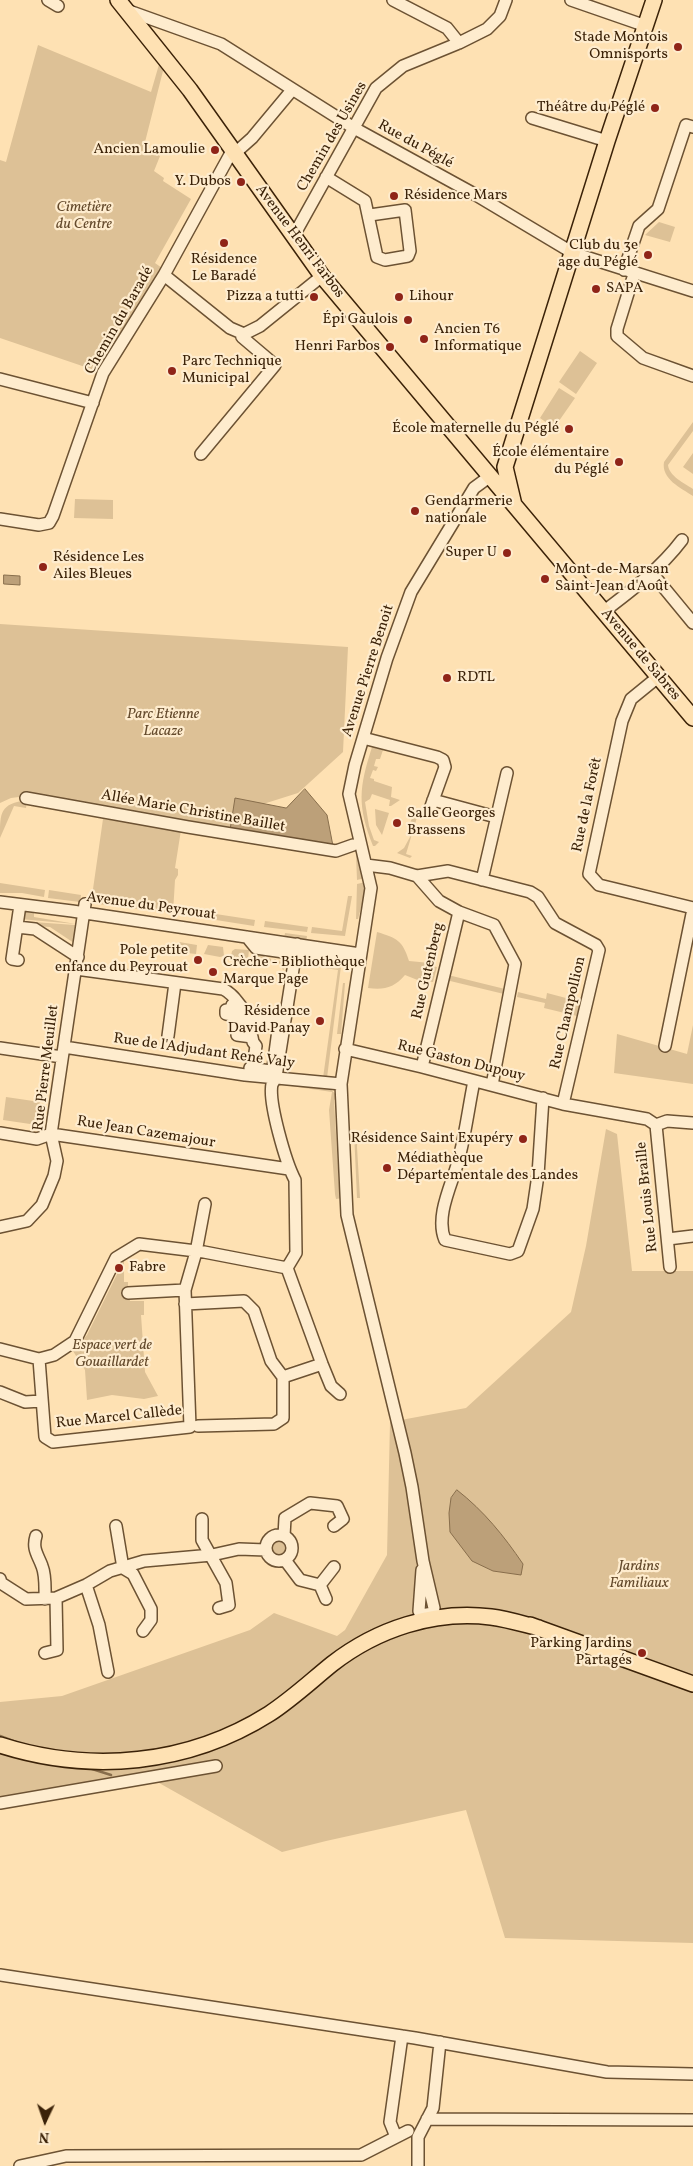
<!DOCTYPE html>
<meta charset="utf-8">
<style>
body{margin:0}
#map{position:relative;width:693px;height:2166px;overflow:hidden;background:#fee1b3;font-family:Vollkorn,serif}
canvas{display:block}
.north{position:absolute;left:20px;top:2096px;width:50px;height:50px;-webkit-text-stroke:4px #feecce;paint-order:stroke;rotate:183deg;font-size:14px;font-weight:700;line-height:20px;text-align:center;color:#3b2208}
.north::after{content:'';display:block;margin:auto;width:18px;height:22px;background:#3b2208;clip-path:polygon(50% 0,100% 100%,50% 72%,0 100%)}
</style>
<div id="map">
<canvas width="693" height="2166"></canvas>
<div class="north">N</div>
</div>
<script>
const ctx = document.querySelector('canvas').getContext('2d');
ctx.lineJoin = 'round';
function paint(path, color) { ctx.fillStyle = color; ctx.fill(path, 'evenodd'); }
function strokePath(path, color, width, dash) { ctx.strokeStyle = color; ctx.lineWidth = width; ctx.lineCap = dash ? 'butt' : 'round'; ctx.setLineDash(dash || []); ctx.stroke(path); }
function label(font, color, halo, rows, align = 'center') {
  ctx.font = font + ' Vollkorn,serif'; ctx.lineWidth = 4.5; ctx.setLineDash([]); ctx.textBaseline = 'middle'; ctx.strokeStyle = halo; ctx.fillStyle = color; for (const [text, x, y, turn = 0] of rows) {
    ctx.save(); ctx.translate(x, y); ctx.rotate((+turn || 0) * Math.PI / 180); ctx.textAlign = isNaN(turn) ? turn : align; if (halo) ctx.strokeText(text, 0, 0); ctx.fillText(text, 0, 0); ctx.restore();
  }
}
paint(new Path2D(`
 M38,45L151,92L160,61L164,67L144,146L160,156L154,171L164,178L163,181L191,199L155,263L162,268L97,371L0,338V160L6,162Z
 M659,222L675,227L670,242L645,235Z
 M580,351L597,363L576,394L559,382Z
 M559,388L575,398L554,428L540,418Z
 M693,422V431L668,465C669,476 684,483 693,489V496C681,488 661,479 664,462Z
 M693,453V474L683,467Z
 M75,499L113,500V519L74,518Z
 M0,624L348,647L343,752L298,793L260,805L230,829L27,796L11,798L0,803Z
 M372,747L383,750L380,759H376L374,766L378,767L376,771L373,770L370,778L374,779V781L392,787L391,797L400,800L391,806H389L390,800L372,794L370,799L365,802L369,826L374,840L379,842L375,846H373C357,805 359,788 372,747Z
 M27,800L26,808L14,806L0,838C0,812 0,804 27,800Z
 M407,808L425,814V816L418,814L406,854L412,856L410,858L397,853L404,848L410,837L407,831L412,818Z
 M375,809L389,813L382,835L376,825Z
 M103,819L181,830L175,868L178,869V875L175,880L173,913L130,908L131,902H128L127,908L91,903Z
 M356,854H359L365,878L357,880Z
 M366,882L368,900H363L358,919H356L357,884Z
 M0,883L45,890L44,897L22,893H0Z
 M49,890L81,895L80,902L48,898Z
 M348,896H352L345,936L311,933L312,927L342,931Z
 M21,909L34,911V917L76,924L20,919Z
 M183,909L255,920L254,926L178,914Z
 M19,921L75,925L74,943L50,927L19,925Z
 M265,921L308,927L307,932L264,927Z
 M377,932C397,938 403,941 409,961L430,963V966L437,967L433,982L426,981L425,983L405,975C394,988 384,990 368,988Z
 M285,933L307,936L306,942L284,939Z
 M179,942L197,945L196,954L178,952Z
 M208,945L223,947L224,956L220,957L204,954Z
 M235,949L249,950L248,959L239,960L231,957L232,951Z
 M255,950L263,953L268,960L270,958L272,961L275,959L281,962L283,960L280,956L286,955L284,970L282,969L283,964L263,961L264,958L254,957Z
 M299,958L305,965L311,964L313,966L316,965L322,967L324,965L326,968L333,967L335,969L337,967L334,963L339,964L341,966L327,1078H323L338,970L298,964Z
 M448,975L505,989L504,994L446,980Z
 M343,983H345L341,1034H337Z
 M518,992L546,999L547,993L581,1002L577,1016L544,1008L545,1003L517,997Z
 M693,1025V1084L614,1073L617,1034L687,1054Z
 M277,1084L330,1089L337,1095V1098L334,1100L339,1186H343V1198L336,1199L335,1194L329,1110L332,1092Z
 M6,1097L40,1102L37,1125L3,1120Z
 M606,1129L617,1134L632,1271H693V1943L505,1938L466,1810L326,1841L282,1852L152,1779L0,1801V1702L62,1696L250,1630L274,1613L337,1636L345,1630L387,1555L390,1422L466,1408L571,1312L586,1246Z
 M354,1132L358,1133L357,1147L360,1198H357Z
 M124,1260V1282H128V1293L130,1301H144V1315H141L145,1372L158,1396L144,1399L112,1395L87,1400L85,1370L73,1351L87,1335Z
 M269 1548a10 10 0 1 1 20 0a10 10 0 1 1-20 0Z`), '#ddc196');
const water = new Path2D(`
 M4,575L20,576V585L4,584Z
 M305,789L327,815L333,846L230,830L235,798L286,808Z
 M457,1490C484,1511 504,1536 523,1564L521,1575L493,1571L472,1561L450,1532L449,1513L451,1498Z`);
paint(water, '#bca079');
strokePath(water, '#886e4c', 1);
strokePath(new Path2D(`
 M0,1736L16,1742
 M89,1768L111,1775`), '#886e4c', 2.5);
const minor = new Path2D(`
 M48,0L58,6
 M393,0L447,28L459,43
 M571,0L646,26
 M129,11L221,44L354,128L476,195L573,253L693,291
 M532,118L607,141
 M234,154L252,138L292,90
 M326,177L365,201L377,257L385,260L408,256L410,251L405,210L370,215
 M293,237L376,88L403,66L459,43L487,29L500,16L506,0
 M624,270L639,226L658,209L686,125L693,127
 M634,274L617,329V336L643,358L693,376
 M164,275L230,328L244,334L260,326L322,276
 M0,379L93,403
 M201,454L275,365L242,337L244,334
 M0,519L39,525L49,523L53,516L103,373L164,275L232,151
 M651,572L693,623
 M603,612C631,591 661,568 682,540
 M658,677L631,699L622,721L589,874L599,885L693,908
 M363,738L437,757L443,760L445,767L430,809
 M26,798L188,827L336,851L353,845
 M433,800L496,817
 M366,865L390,868L417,876L448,871L530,892L538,897L555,923L596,945L599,950L563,1104
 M417,876L439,901L459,912L494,925L515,964L492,1085
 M482,880L507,773
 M0,902L72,911L360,954
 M17,927L35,929L78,957
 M247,937L256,948L332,959L347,952
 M18,960L12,959L20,905
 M76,969L223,989C234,994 238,1004 246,1012C254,1019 274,1019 285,1020
 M232,1005L247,1020L274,1024L278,1030L273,1068L270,1071L250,1068L253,1065L256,1046L253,1042L252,1037L237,1035L240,1016L226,1014V1010H231Z
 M168,1036L175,983
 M665,1046L693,909
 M64,1047L245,1075L341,1084
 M0,1048L62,1057
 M345,1049L422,1067L563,1104L647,1119L656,1125
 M422,1067L459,912
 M474,1081C469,1105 466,1130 460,1154C455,1179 434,1214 445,1240L510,1254L518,1251L533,1209L538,1175L543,1098
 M656,1125L670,1267
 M656,1125L667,1121L693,1123
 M0,1133L37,1139L51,1134L289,1169
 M0,1227L27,1221L42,1205L54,1176L57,1161L51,1134L85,904
 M668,1239L693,1236
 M287,1268L296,1253L295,1180C286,1163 268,1102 272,1084C273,1083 275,1079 276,1077L297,944
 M287,1268L322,1364L331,1386L340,1394
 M128,1293L185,1290
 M185,1304L244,1301L254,1311L271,1361L283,1377L322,1364
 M0,1349L39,1359L54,1355L75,1341L116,1258L139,1244L204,1252L287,1268
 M39,1359L45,1437L53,1442L190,1427L185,1290L196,1252L205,1204
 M0,1392L25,1402L42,1401
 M198,1426L274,1424L283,1418V1377
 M202,1519V1540L226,1583L229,1605L219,1608
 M116,1526L123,1568L133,1574L151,1609V1620L143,1631
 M266 1548a13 13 0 1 1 26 0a13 13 0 1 1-26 0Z
 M36,1536C32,1549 38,1555 42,1566C46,1576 45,1589 45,1599
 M284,1536L285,1518L310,1503L337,1506L343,1519L334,1526
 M285,1560L300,1580L320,1585L334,1567
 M422,1570L419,1611L423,1620
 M0,1579L1,1583L26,1599L56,1598L86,1585L110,1571L144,1561L212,1555L239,1549L266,1550
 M86,1585L99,1625L108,1672
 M320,1585L326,1599
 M421,1615L433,1613L434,1608L423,1561L412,1487L405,1453L347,1215L341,1084L371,888L349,794L355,765L387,658L411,592L474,488L489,477
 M45,1653L57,1650L56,1598
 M0,1803L216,1766
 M0,1975L415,2038L607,2072L693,2074
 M427,2119L693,2120
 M396,2137L390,2122L402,2036
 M20,2166L66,2156L361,2155L408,2131
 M418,2166V2137L433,2108L440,2042`);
const major = new Path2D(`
 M118,0L190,90L322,276L693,718
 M505,467L607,141L654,0
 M505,467L514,505
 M530,1625L693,1684
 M0,1745C91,1774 188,1765 269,1714C292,1699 311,1681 332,1664C377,1629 434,1610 491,1617C507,1619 523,1624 539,1628`);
strokePath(minor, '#6c5233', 14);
strokePath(major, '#3b2208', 18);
strokePath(minor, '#feecce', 11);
strokePath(major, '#fee1b3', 15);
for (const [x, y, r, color] of [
 [678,47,5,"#8f2418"],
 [655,108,5,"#8f2418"],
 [215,150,5,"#8f2418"],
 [241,182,5,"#8f2418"],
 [394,196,5,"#8f2418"],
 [224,243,5,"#8f2418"],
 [648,255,5,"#8f2418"],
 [596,289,5,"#8f2418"],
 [314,297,5,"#8f2418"],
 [399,297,5,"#8f2418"],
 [408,320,5,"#8f2418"],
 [424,339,5,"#8f2418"],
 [390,347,5,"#8f2418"],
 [172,371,5,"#8f2418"],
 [569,429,5,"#8f2418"],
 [619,462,5,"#8f2418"],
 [415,511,5,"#8f2418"],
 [507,553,5,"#8f2418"],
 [43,567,5,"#8f2418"],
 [545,579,5,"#8f2418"],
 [447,678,5,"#8f2418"],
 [397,823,5,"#8f2418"],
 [198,960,5,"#8f2418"],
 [213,972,5,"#8f2418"],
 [320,1021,5,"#8f2418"],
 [523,1139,5,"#8f2418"],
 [387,1168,5,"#8f2418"],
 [119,1268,5,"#8f2418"],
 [642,1653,5,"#8f2418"]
]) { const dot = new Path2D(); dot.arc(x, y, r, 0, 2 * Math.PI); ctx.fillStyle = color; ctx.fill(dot); strokePath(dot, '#feecce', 2); }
label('15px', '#3b2208', '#feecce', [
 ["Stade Montois",668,38],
 ["Omnisports",668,55],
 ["Théâtre du Péglé",645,108],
 ["Ancien Lamoulie",205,150],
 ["Y. Dubos",231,182],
 ["Résidence Mars",404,196,"left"],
 ["Club du 3e",638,246],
 ["age du Péglé",638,263],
 ["Résidence",224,260,"center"],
 ["Le Baradé",224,277,"center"],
 ["SAPA",606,289,"left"],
 ["Pizza a tutti",304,297],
 ["Lihour",409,297,"left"],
 ["Épi Gaulois",398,320],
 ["Ancien T6",434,330,"left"],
 ["Informatique",434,347,"left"],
 ["Henri Farbos",380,347],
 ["Parc Technique",182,362,"left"],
 ["Municipal",182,379,"left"],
 ["École maternelle du Péglé",559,429],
 ["École élémentaire",609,453],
 ["du Péglé",609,470],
 ["Gendarmerie",425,502,"left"],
 ["nationale",425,519,"left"],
 ["Super U",497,553],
 ["Résidence Les",53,558,"left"],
 ["Ailes Bleues",53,575,"left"],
 ["Mont-de-Marsan",555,570,"left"],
 ["Saint-Jean d'Août",555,587,"left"],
 ["RDTL",457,678,"left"],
 ["Salle Georges",407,814,"left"],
 ["Brassens",407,831,"left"],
 ["Pole petite",188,951],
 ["enfance du Peyrouat",188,968],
 ["Crèche - Bibliothèque",223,963,"left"],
 ["Marque Page",223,980,"left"],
 ["Résidence",310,1012],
 ["David Panay",310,1029],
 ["Résidence Saint Exupéry",513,1139],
 ["Médiathèque",397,1159,"left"],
 ["Départementale des Landes",397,1176,"left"],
 ["Fabre",129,1268,"left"],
 ["Parking Jardins",632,1644],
 ["Partagés",632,1661]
], 'right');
label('15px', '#3b2208', '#feecce', [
 ["Chemin des Usines",333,137,-60],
 ["Rue du Péglé",415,145,29],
 ["Avenue Henri Farbos",299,242,53],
 ["Chemin du Baradé",120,321,-60],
 ["Avenue de Sabres",640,655,50],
 ["Avenue Pierre Benoit",369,671,-72],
 ["Rue de la Forêt",588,805,-78],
 ["Allée Marie Christine Baillet",193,812,10],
 ["Avenue du Peyrouat",151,907,8],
 ["Rue Gutenberg",429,971,-77],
 ["Rue Champollion",569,1013,-77],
 ["Rue de l'Adjudant René Valy",204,1052,8],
 ["Rue Gaston Dupouy",461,1062,14],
 ["Rue Pierre Meuillet",47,1068,-83],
 ["Rue Jean Cazemajour",146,1133,9],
 ["Rue Louis Braille",648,1197,-96],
 ["Rue Marcel Callède",119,1418,-6]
]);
label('italic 15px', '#644a2c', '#feecce', [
 ["Cimetière",84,208],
 ["du Centre",84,225],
 ["Parc Etienne",163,715],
 ["Lacaze",163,732],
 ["Espace vert de",112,1346],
 ["Gouaillardet",112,1363],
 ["Jardins",639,1567],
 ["Familiaux",639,1584]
]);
</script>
